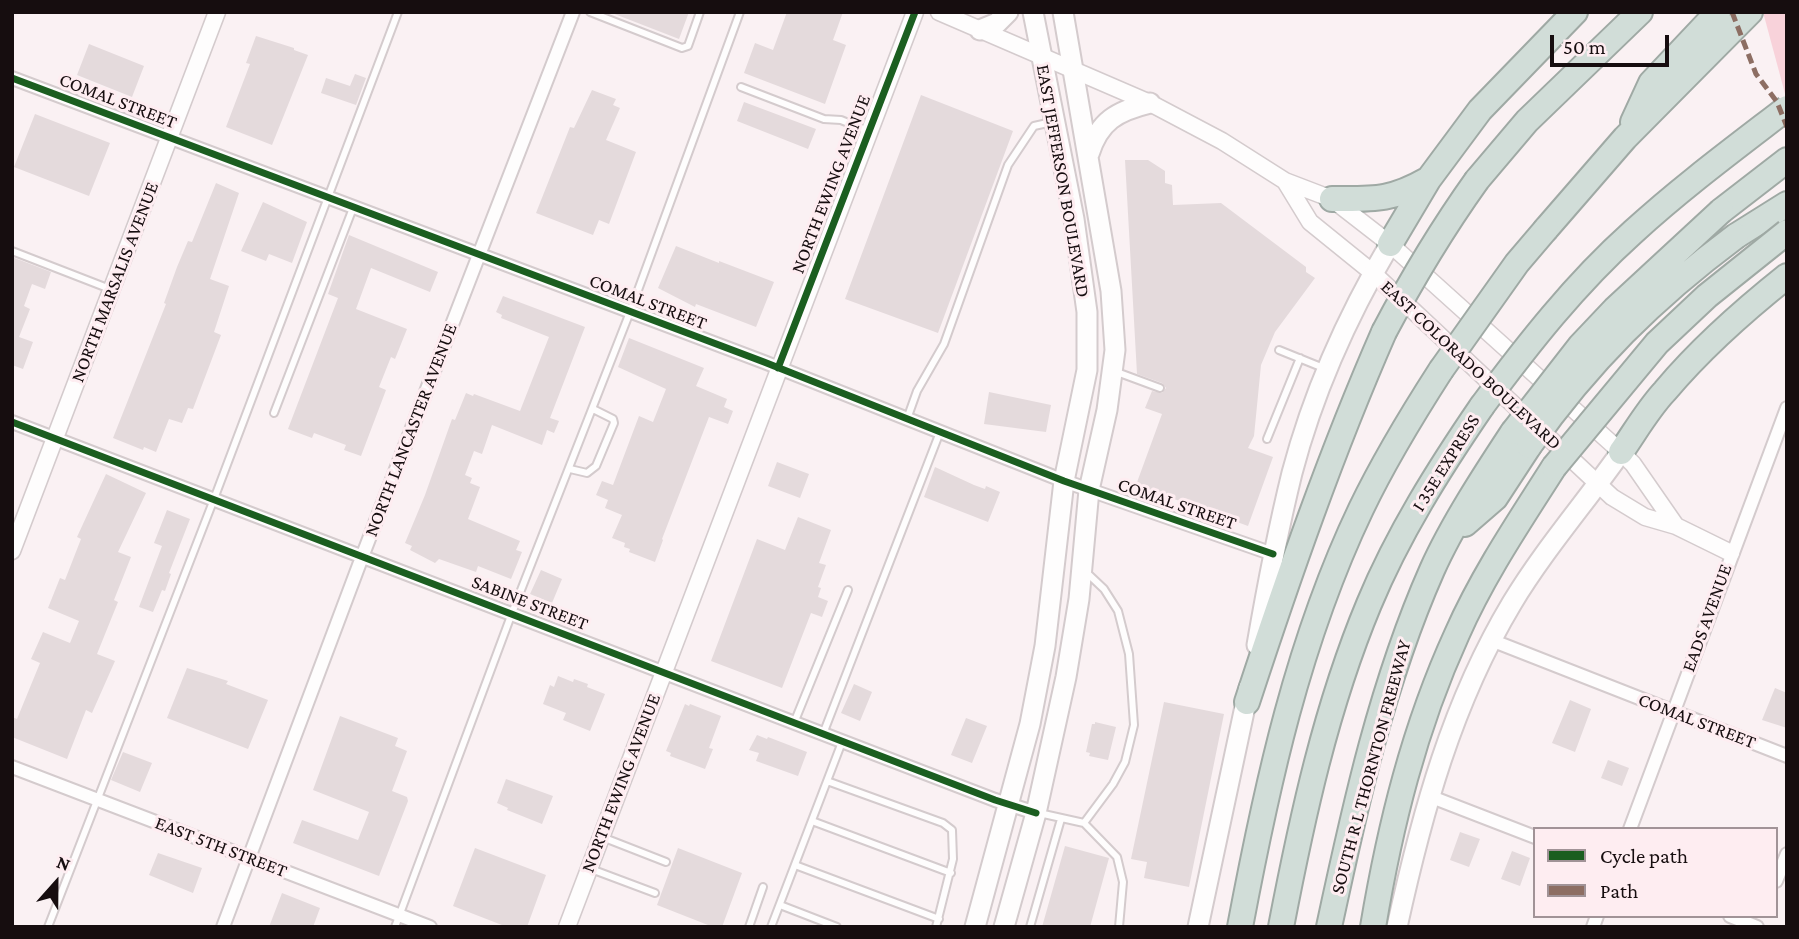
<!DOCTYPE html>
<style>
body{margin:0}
#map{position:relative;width:1799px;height:939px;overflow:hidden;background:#faf1f3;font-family:"Crimson Pro",serif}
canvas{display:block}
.frame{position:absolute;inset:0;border:14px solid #160d0f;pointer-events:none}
.legend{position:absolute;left:1533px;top:827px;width:245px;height:91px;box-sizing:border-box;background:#feedf1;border:2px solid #a19397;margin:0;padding:9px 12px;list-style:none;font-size:21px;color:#160d0f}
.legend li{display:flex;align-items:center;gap:14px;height:35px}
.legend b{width:35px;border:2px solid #a19397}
.north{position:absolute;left:21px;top:848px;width:70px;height:70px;-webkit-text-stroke:5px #feedf1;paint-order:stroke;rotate:21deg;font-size:19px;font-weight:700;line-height:28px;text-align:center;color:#160d0f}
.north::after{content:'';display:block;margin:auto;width:24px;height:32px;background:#160d0f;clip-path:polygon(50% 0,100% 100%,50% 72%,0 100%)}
.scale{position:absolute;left:1550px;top:35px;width:119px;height:32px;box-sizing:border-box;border:4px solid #160d0f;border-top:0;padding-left:9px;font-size:21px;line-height:24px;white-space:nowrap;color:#160d0f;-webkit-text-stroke:5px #feedf1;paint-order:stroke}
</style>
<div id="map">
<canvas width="1799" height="939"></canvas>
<div class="frame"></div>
<ul class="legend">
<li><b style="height:9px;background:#1b5e20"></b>Cycle path</li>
<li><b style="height:9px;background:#8d6e63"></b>Path</li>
</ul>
<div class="north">N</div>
<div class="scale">50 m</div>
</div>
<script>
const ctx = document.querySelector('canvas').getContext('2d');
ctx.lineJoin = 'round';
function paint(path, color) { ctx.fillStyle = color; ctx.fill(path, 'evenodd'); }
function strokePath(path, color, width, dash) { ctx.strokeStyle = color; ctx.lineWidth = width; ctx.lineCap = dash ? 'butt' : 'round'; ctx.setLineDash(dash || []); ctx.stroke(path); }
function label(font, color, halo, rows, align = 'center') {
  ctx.font = font + ' "Crimson Pro",serif'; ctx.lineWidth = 6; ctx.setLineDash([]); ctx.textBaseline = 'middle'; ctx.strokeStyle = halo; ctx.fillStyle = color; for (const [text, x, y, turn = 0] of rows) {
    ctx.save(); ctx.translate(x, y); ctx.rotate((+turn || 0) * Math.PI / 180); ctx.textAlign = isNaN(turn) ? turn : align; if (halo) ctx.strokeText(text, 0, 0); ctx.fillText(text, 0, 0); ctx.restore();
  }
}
paint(new Path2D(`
 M1763,12H1787V101Z`), '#f8d2da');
paint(new Path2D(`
 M689,12L679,39L612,13V12Z
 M787,12H843L833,40L846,45L825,104L744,73L755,43L773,50Z
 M256,36L294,48V50L308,55L272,145L226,127L250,64L246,63Z
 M89,44L144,66L132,97L77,75Z
 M355,74L366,78L356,105L321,93L326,78L350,86Z
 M592,90L616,99L613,105L620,108L606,140L636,152L609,224L599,220L593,235L536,213L570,127L574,128Z
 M921,95L1013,131L938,333L845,299Z
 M744,102L816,129L808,149L737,121Z
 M35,114L110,143L89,196L14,167Z
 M1125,160H1148L1165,171V183L1172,185L1173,205L1221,203L1306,267V272L1315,278L1275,332L1261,365L1254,436L1248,448L1273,457L1248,526L1136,485L1162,414L1145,408L1152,391L1162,393L1166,388L1162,383L1137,374Z
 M216,183L239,193L210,279L229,286L214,332L221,335L193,409L188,408L182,423L169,419L156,452L144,447L143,450L113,438L166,304L164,303L177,267L188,241L192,242Z
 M263,202L307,222L292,263L269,254L266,261L241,251Z
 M349,235L438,272L430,292L371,268L356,309L407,329L395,359L391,357L379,387L386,390L361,456L344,450L346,445L314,433L312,438L288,429L338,298L328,294Z
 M676,246L719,263V261L774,282L756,327L696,304L695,307L658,288Z
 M12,257L51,272L45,289L32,284L24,306L30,309L19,337L33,342L23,369L12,365Z
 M503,296L585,327L550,418L559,421L554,433L547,430L542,445L492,425L482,454L474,451L465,475L472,478L470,483L480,487L468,519L520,541L516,550L522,552L511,579L478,566L476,572L439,559L435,563L410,550L412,546L405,543L425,495L452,419L455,420L466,393L473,396L474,394L520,411L549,337L501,318L502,315L496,312Z
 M629,338L704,368L696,386L727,399L724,407L733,411L728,424L709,417L662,539L663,540L655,562L629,552L630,549L624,547L625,543L612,538L622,515L605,508L608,500L596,495L602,481L613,485L639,416L653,422L666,389L618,367Z
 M989,392L1051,405L1046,432L984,424Z
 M777,462L809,474L800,498L768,486Z
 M935,467L974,485L985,489L986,486L1000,492L988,522L924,497Z
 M106,474L146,493L118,552L131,557L114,600L118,602L97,654L115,661L92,713L86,710L67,759L12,737V717L17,719L40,663L31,659L43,632L70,643L79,621L48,608L60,578L65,580L81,539L77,537Z
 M167,510L190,519L169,573L171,574L165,591L162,590L153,612L139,607L162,546L154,543Z
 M798,517L831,530L819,563L826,565L818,587L821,588L818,597L828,601L822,617L811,613L782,688L711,661L757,539L785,550Z
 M541,570L562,579L552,603L530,594Z
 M187,668L228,681L226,684L268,700L248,749L167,718Z
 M558,676L573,682L574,679L588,684L587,687L605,694L590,731L563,720L566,713L543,704L550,685L554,687Z
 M854,684L872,692L860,721L841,713Z
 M1775,688L1787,693V728L1762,720Z
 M1570,700L1591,709L1575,752L1552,743Z
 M1164,702L1224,714L1189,887L1144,878L1147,862L1131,859Z
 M685,704L689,706L690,704L721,716L709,748L713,749L705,769L670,756L671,753L666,751Z
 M340,716L398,738L395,746L407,751L392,791L407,797L408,801L379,876L293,843L302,820L358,840L369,812L313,790Z
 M966,718L987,726L972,763L951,755Z
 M1095,722L1116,727L1108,760L1089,756L1090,753L1086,752L1092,724H1095Z
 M757,735L767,739L768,737L807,752L798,776L756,761L759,753L749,750Z
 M123,752L152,763L140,792L111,780Z
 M1608,760L1629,768L1622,786L1601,778Z
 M506,779L553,796L542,824L507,810L508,808L497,803Z
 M1460,832L1480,839L1469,867L1450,860Z
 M1065,846L1109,858L1090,927H1042Z
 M475,848L546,875L527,927H507L453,906Z
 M678,848L742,873L722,927H713L657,905Z
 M1512,851L1530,858L1520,886L1501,879Z
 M158,853L202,868L193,893L149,875Z
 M282,893L320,908L313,927H269Z`), '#e4dadc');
const service = new Path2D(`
 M590,12L682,48L688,46L700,12
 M741,87L824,119L841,120L868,131
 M12,251L110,289
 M1279,350L1326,369
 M1114,371L1160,388
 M274,413L353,208
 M907,419L917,391L944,344L1008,165L1034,126L1052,122
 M1267,439L1300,358
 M570,469L587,473L596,466L614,423L613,419L593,409
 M794,723L848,590
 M823,734L940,432
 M827,781L943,823L952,830L953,859L936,927
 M1039,813L1084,823L1113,784L1125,762L1134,725L1129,654L1118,611L1104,589L1086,572
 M812,821L951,873
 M1084,823L1117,857L1123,882L1119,927
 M602,837L666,862
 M795,865L939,919
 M591,869L655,893
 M780,905L837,927
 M48,927L214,499L398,12
 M395,927L512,613L630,312L740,12
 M749,927L763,887
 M771,927L842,742
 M1030,927L1061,819`);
const minor = new Path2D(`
 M12,78L764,362L1064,481L1273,554
 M12,422L995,800L1036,813
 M1491,640L1787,756
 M12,767L430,927
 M1429,796L1535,837
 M1630,829L1787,408
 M1776,881L1787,854
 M1730,916L1757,927
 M223,927L362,557L573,12
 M1593,927L1597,916`);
const tertiary = new Path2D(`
 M939,12L1150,103L1222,141L1285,181L1332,199L1390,244L1621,452L1633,464L1676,526
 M1285,181L1310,222L1373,273L1612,497L1645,517L1676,526L1731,553
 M12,551L217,12
 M567,927L915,12`);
const secondary = new Path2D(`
 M980,30L997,23L1008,12
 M1089,154C1099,121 1117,111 1150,103
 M1257,645C1267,587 1278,530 1292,473C1313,393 1348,315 1390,244
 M975,927L1030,724L1045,646L1064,481L1087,370V312L1074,219L1033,12
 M1004,927L1036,813L1066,677L1079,599L1089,490L1107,410L1115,350L1111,291L1063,12
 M1198,927L1249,688
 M1397,927C1422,813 1452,703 1512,603C1544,550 1585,503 1621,452`);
const motorway = new Path2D(`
 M1633,122L1651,83L1718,12
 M1477,180L1527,121L1640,12
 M1332,199C1374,199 1390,201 1427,180
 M1721,211L1787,160
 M1546,229L1625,138L1750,12
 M1736,236L1787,204
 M1390,244L1428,180L1480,110L1575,12
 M1621,452C1635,432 1648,409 1665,391C1701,348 1743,311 1787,276
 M1465,524L1495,498L1529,446
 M1247,702C1288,577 1331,453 1384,332
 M1240,927C1267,784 1298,641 1361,509C1384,461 1412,415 1441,370
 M1281,927C1302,818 1326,707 1369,604C1398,534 1439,469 1482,406
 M1329,927C1355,806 1382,683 1432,570C1452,525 1486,473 1513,432
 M1373,927C1390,826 1414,728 1457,634C1483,575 1519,522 1554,467`);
strokePath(service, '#d4cbcd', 10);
strokePath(minor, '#d4cbcd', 16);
strokePath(tertiary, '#d4cbcd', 19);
strokePath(secondary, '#d4cbcd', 23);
strokePath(motorway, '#9fa9a4', 28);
strokePath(service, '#fefdfd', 6);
strokePath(minor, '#fefdfd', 12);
strokePath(tertiary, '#fefdfd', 16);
strokePath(secondary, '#fefdfd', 19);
strokePath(motorway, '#d1ddd8', 24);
const motorwayBridge = new Path2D(`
 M1384,332C1412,279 1442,229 1477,180
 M1441,370L1517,263L1546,229
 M1482,406C1528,344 1575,284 1633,232C1681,188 1735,148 1787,108
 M1513,432L1580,346L1615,309L1721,211
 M1529,446C1588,362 1654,297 1736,236
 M1554,467L1657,343L1707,296L1787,232`);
strokePath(motorwayBridge, '#9fa9a4', 28, []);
strokePath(motorwayBridge, '#d1ddd8', 24);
strokePath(new Path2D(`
 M1732,12L1756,74L1777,102L1787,127`), '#8d6e63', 5, [10, 5]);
strokePath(new Path2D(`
 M12,78L764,362L1064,481L1273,554
 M778,368L915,12
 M12,422L995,800L1036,813`), '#1b5e20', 7);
label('19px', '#160d0f', '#feedf1', [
 ["COMAL STREET",118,101,21],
 ["EAST JEFFERSON BOULEVARD",1063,181,80],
 ["NORTH EWING AVENUE",831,184,-69],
 ["NORTH MARSALIS AVENUE",115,282,-69],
 ["COMAL STREET",648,302,21],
 ["EAST COLORADO BOULEVARD",1471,365,43],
 ["NORTH LANCASTER AVENUE",411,430,-69],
 ["I 35E EXPRESS",1446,463,-58],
 ["COMAL STREET",1177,504,19],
 ["SABINE STREET",530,603,21],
 ["EADS AVENUE",1707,618,-70],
 ["COMAL STREET",1697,721,21],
 ["SOUTH R L THORNTON FREEWAY",1371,767,-75],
 ["NORTH EWING AVENUE",621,783,-69],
 ["EAST 5TH STREET",221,847,21]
]);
</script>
